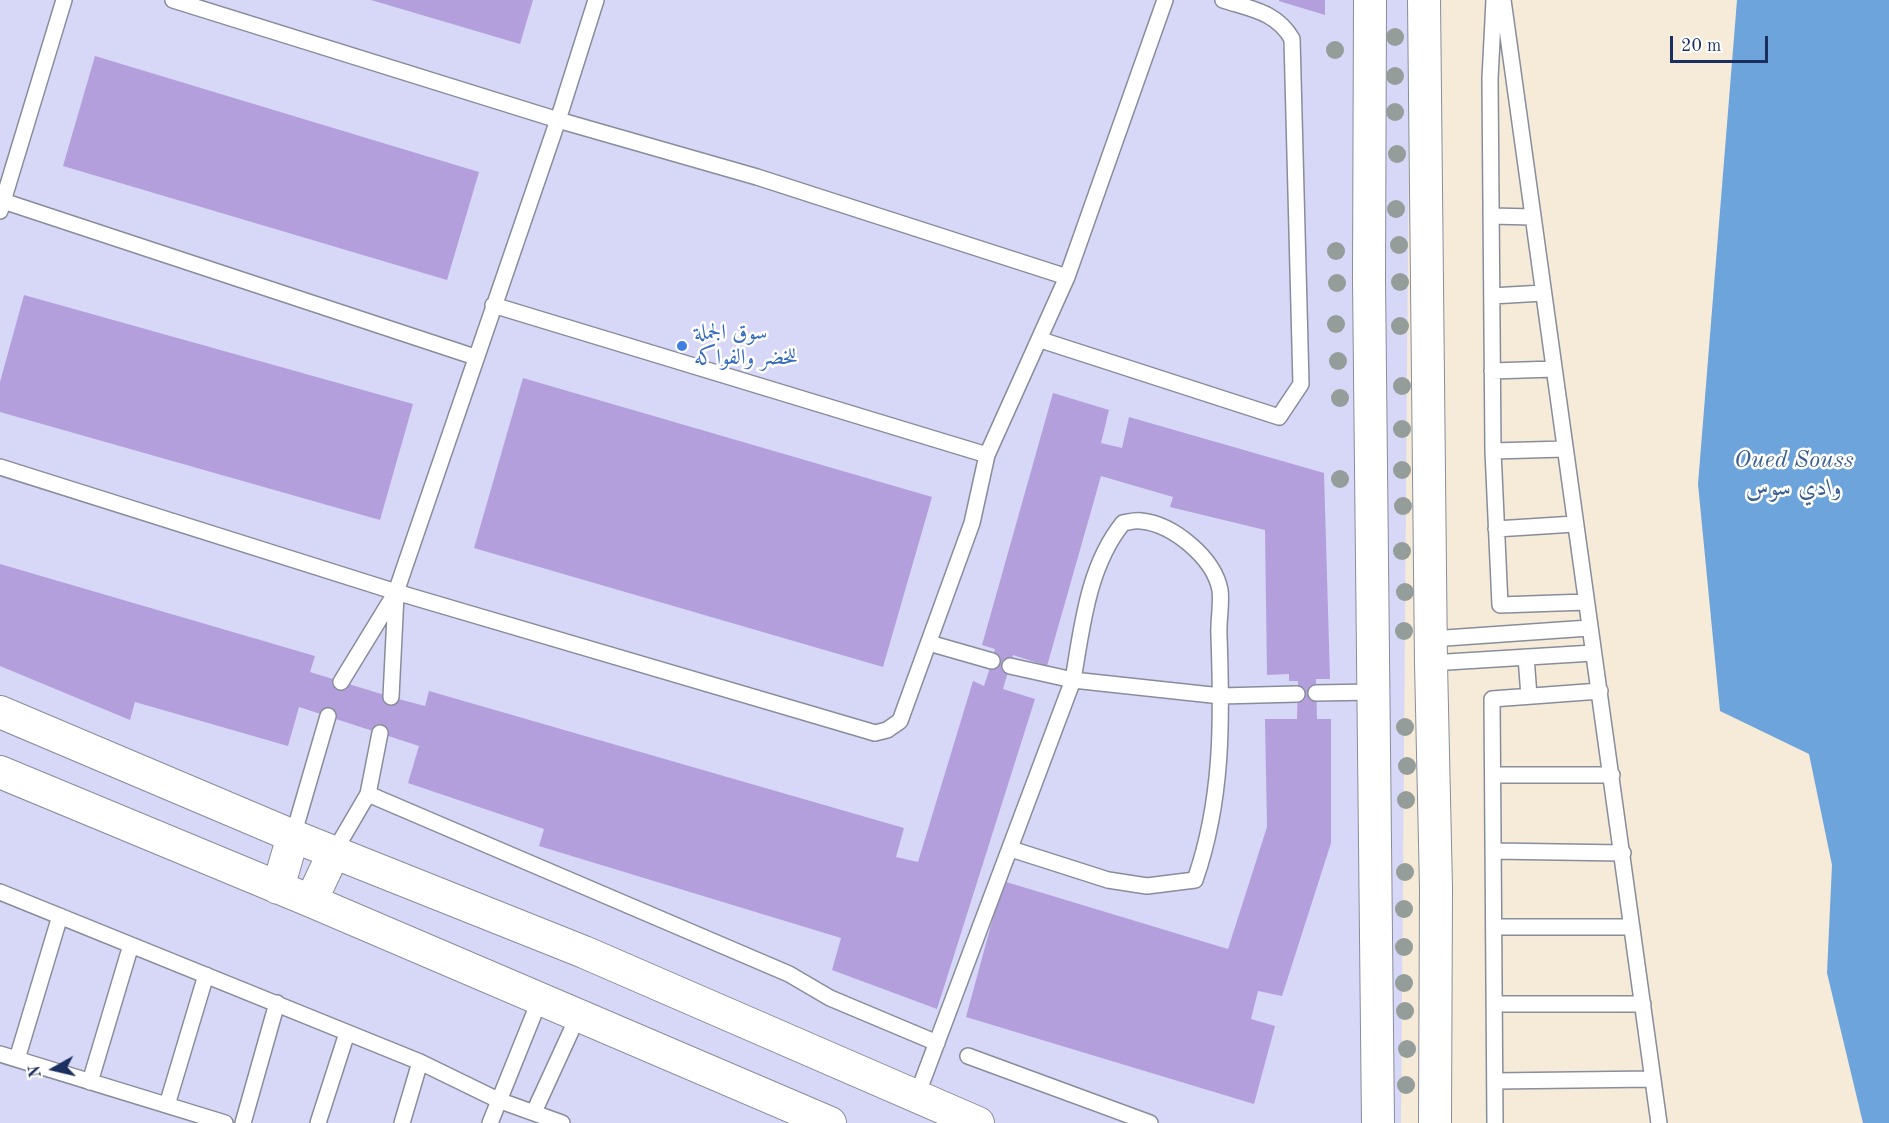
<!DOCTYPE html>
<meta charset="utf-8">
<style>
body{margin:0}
#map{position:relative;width:1889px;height:1123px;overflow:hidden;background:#f5ebd8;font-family:"Old Standard TT",serif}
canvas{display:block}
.north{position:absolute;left:24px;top:1039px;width:60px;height:60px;-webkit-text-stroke:4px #fff;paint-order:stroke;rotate:262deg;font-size:16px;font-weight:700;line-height:24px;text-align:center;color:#1b2f5e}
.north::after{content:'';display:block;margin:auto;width:21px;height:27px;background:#1b2f5e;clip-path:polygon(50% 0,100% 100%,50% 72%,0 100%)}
.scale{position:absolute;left:1670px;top:36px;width:98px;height:27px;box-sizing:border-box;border:3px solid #1b2f5e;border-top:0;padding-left:8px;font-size:18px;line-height:21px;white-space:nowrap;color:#1b2f5e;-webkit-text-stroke:4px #fff;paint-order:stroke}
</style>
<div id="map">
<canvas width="1889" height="1123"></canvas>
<div class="north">N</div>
<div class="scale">20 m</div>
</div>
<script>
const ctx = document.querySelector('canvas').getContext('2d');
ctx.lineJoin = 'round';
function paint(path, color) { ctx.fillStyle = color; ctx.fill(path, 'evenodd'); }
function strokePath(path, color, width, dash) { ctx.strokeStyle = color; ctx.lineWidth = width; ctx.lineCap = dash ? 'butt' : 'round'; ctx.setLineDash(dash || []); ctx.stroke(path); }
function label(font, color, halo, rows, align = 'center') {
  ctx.font = font + ' "Old Standard TT",Amiri,serif'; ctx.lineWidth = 5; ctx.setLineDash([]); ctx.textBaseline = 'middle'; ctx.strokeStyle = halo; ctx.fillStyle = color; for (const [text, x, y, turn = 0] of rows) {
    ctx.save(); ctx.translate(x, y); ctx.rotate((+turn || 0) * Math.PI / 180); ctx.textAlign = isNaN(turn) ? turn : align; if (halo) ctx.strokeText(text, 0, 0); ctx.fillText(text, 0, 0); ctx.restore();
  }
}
paint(new Path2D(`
 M0,0H1410L1401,1123H0Z`), '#d7d7f8');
paint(new Path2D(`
 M1737,0H1889V1123H1863L1827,973L1832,865L1809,754L1720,711L1698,484Z`), '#6ca4db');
paint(new Path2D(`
 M371,0H533L520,44Z
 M1279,0H1325V15L1279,1Z
 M95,56L479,172L447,280L63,166Z
 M24,295L413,404L380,520L0,412V382Z
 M523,378L932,497L883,667L474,548Z
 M1053,393L1109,410L1101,443L1122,448L1129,417L1324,473L1330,679H1316L1317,719H1331V843L1282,996L1258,991L1251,1019L1275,1026L1254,1104L966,1017L1003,881L1228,949L1267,827L1265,719H1297L1298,681H1289V674L1267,675L1265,530L1170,507L1173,497L1101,476L1047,666L1013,655L1003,689L1035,699L937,1009L832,970L841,938L539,846L544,829L408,783L419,746L299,707L288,746L135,702L130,720L0,666V564L315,656L310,672L391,697L425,706L429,691L904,828L896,857L918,862L973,681L984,686L992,661L995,649L982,645Z`), '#b49fdd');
const service = new Path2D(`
 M173,0L558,120L757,177L1067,277
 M1494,0L1490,79L1493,451L1500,605L1586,602
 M1503,0L1659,1123
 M3,201L475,357
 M0,211L64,0
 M1491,216L1533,217
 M1492,296L1543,293
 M493,305L987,455
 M1041,340L1279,417L1301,384L1292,39C1277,12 1251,9 1223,0
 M1492,371L1554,369
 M1493,451L1565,449
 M0,467L396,592L875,733L887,730L900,721L972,523L987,455L1067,277L1165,0
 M1496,529L1575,524
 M1431,639L1589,628
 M929,643L992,661
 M1526,657L1529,696
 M1431,663L1593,653
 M1010,666L1073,680C1082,627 1088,566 1123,523C1129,522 1135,520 1141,521C1173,524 1214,558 1220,590C1222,604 1218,621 1219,636C1222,719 1223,800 1195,880L1147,886L1108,880L1011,849
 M341,682L396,592L558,120L596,0
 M1316,693L1373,692
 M391,697L396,595
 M1493,775H1612
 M368,794L789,974L830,998L937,1043
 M293,836L328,716
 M1493,851L1623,853
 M334,852L368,794L380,733
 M0,892L420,1062L498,1100L562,1123
 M1494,927H1632
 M1494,1004H1643
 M0,1054L225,1123
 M968,1056L1150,1123
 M17,1059L60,916
 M1495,1081L1653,1079
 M90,1082L131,945
 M916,1098L1073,680L1221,696L1297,694
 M167,1105L206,975
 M534,1112L578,1016
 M243,1123L277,1003
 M318,1123L347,1033
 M402,1123L420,1062
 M490,1123L540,999
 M1495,1123L1492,699L1600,691`);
const minor = new Path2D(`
 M1370,0L1369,280L1378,1123
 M1424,0L1431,663L1436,888L1435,1123
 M0,712L293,836L584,952L978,1123
 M0,772L311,901L830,1123
 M278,888L293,836
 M311,901L334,852`);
strokePath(service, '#888d9b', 18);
strokePath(minor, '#888d9b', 34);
strokePath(service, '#fff', 15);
strokePath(minor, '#fff', 32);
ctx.fillStyle = '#949d99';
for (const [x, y] of [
 [1395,37],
 [1335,50],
 [1395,76],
 [1395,112],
 [1397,154],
 [1396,209],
 [1399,245],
 [1336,251],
 [1400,282],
 [1337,283],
 [1336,324],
 [1400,326],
 [1338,361],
 [1402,386],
 [1340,398],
 [1402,429],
 [1402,470],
 [1340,479],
 [1403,506],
 [1402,551],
 [1405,592],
 [1404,631],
 [1405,727],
 [1407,766],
 [1406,800],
 [1405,872],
 [1404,909],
 [1404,947],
 [1404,983],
 [1405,1011],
 [1407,1049],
 [1406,1085]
]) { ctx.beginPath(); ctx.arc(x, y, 9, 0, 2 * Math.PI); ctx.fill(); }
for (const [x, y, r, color] of [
 [682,346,6,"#3f7fe0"]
]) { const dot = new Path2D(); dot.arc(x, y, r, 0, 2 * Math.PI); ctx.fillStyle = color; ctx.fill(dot); strokePath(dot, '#fff', 2); }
label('22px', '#366cbe', '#fff', [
 ["سوق الجملة",694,333],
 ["للخضر والفواكه",694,358]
], 'left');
label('italic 24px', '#3b5e90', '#fff', [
 ["Oued Souss",1794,461],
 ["وادي سوس",1794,489]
]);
</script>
